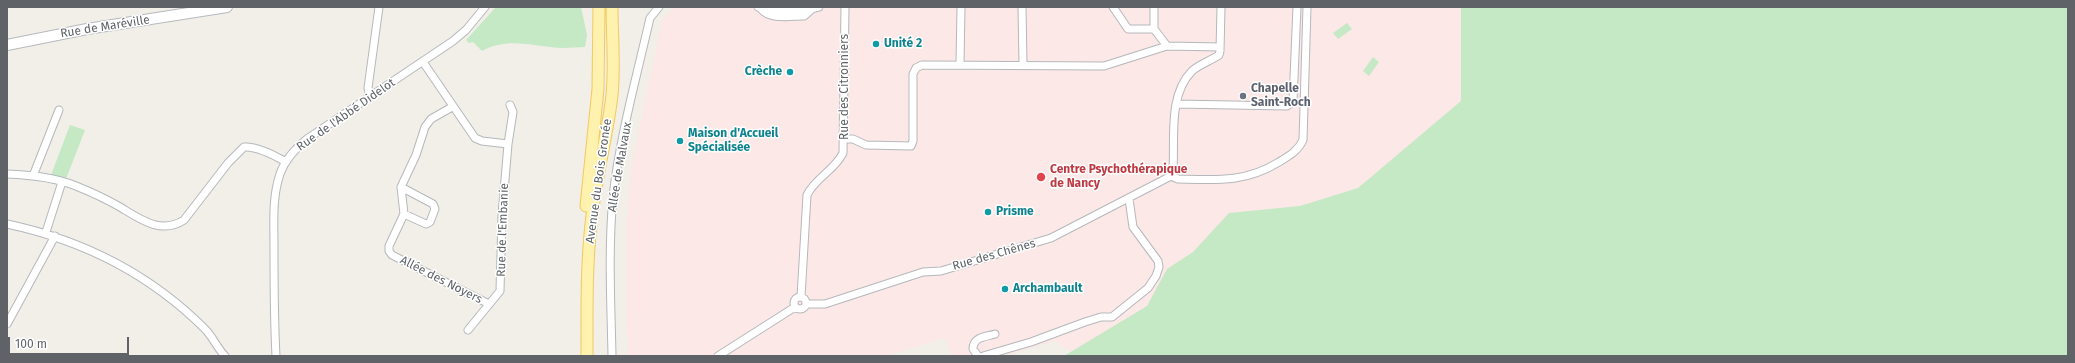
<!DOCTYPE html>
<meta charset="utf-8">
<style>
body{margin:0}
#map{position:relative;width:2075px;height:363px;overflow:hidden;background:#f1efe8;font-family:"Fira Sans",sans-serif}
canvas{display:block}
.frame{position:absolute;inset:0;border:8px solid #5f6368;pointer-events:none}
.scale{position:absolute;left:8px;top:337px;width:121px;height:18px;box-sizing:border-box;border:2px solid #5f6368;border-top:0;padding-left:5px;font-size:12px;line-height:14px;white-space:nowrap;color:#5f6368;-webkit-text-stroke:3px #fff;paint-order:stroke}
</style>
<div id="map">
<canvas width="2075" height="363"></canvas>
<div class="frame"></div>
<div class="scale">100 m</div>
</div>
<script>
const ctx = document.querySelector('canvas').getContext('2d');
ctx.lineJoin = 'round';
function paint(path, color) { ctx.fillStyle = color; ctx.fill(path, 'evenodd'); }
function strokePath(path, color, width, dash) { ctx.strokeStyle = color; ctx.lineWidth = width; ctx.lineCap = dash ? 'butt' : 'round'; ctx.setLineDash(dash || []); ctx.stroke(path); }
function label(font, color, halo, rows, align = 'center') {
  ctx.font = font + ' "Fira Sans",sans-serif'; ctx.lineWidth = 3; ctx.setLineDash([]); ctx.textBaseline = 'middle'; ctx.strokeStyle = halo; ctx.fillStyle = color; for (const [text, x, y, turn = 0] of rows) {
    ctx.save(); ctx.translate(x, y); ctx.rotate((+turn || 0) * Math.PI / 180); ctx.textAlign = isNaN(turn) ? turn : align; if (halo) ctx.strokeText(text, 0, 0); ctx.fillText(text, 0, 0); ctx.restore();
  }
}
paint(new Path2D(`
 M675,7H1583L1561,86L1077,355L1054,341L1004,356H952L945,338L886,356H627L626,222L632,164L662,20Z`), '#fce8e6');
paint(new Path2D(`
 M496,7H581L587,35L585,47C578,47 570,48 563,48C535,47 508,36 482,51L473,42L469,43L466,40Z
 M1461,7H2068V356H1064L1147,306L1167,269L1193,252L1229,213L1300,206L1358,188L1461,101Z
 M1347,23L1352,29L1338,39L1333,33Z
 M1373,57L1379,62L1369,76L1363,71Z
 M70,125L85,130L66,179L51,175Z`), '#c5e8c5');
const minor = new Path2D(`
 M758,7C768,13 808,11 819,7
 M1022,7L1023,65
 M1113,7L1128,29H1154
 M1154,7V29L1167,46
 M761,9C770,20 790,16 804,16L811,10
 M423,62L475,138L482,141L508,144
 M960,64L961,7
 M370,97L368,88L379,7
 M1176,104L1287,106L1293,101L1297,7
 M452,107L431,119L425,127L416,155L401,187L404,214L389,246V251L392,255L489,304
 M844,139H853L866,145L911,146L913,141V74L916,68L922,65L1104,66L1167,46L1220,47
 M7,174C30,175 54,177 76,186C91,192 106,199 120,207C140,219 161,235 184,220L228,163L244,147C257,146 274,155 286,162
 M33,176L59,110
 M1171,176L1178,179C1215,180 1245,183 1279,162C1289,156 1298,151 1303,140L1307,7
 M1171,176L1173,169C1175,138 1168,95 1192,71C1200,64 1210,61 1219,55L1220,51L1221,7
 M401,187L433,204L435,209L430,222L426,224L404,214
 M7,224C82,240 150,274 205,329C213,337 217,348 225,356
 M46,232L62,182
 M794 303a6 6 0 1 1 12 0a6 6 0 1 1-12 0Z
 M801,297L807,195C815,178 835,170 843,153L845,7
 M807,304H825L923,272L941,271L1051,238L1171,176
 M7,324L55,236
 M468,330L500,291L502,215L508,144L513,112L510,105
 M276,356C274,319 274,283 274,247C274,223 272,197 280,174C285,159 296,148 307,139L453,41L466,30L485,7
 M612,356C611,303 608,250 613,197C619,140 637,75 650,18L659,7
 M718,356L795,307
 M978,356L973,349C973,337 985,337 995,334
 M983,356L1031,342L1085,322L1101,317H1112L1148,288L1156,276L1159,267L1158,261L1133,227L1129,199`);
const secondary = new Path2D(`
 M7,45L87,29L227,7`);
const primary = new Path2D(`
 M586,206L598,89L599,7
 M587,356C587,304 586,252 594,201C599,165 608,131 612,95C615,66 612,36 612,7`);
strokePath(minor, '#b5b8bc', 9);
strokePath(secondary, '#b6babf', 12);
strokePath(primary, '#f2c960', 13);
strokePath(minor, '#fff', 7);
strokePath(secondary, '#fff', 10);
strokePath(primary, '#fff2af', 11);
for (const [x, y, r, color] of [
 [876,44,4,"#0f9aa8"],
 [790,72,4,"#0f9aa8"],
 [1243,96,4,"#6b7280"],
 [680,141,4,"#0f9aa8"],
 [1041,177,5,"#e0444e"],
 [988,212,4,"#0f9aa8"],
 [1005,289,4,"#0f9aa8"]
]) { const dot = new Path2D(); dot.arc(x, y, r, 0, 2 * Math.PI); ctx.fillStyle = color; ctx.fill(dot); strokePath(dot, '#fff', 1.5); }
label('12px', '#5f6368', '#fff', [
 ["Rue de Maréville",105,27,-9],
 ["Rue des Citronniers",845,87,-90],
 ["Rue de l'Abbé Didelot",346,115,-35],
 ["Allée de Malvaux",620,167,-80],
 ["Avenue du Bois Gronée",599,181,-82],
 ["Rue de l'Embanie",503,230,-88],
 ["Rue des Chênes",994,255,-16],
 ["Allée des Noyers",441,280,27]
]);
label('bold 12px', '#0d838f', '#fff', [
 ["Unité 2",884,44],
 ["Crèche",782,72,"right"],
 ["Maison d'Accueil",688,134],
 ["Spécialisée",688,148],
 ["Prisme",996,212],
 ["Archambault",1013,289]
], 'left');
label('bold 12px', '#5b616d', '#fff', [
 ["Chapelle",1251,89],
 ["Saint-Roch",1251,103]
], 'left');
label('bold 12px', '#be3a42', '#fff', [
 ["Centre Psychothérapique",1050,170],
 ["de Nancy",1050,184]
], 'left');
</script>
